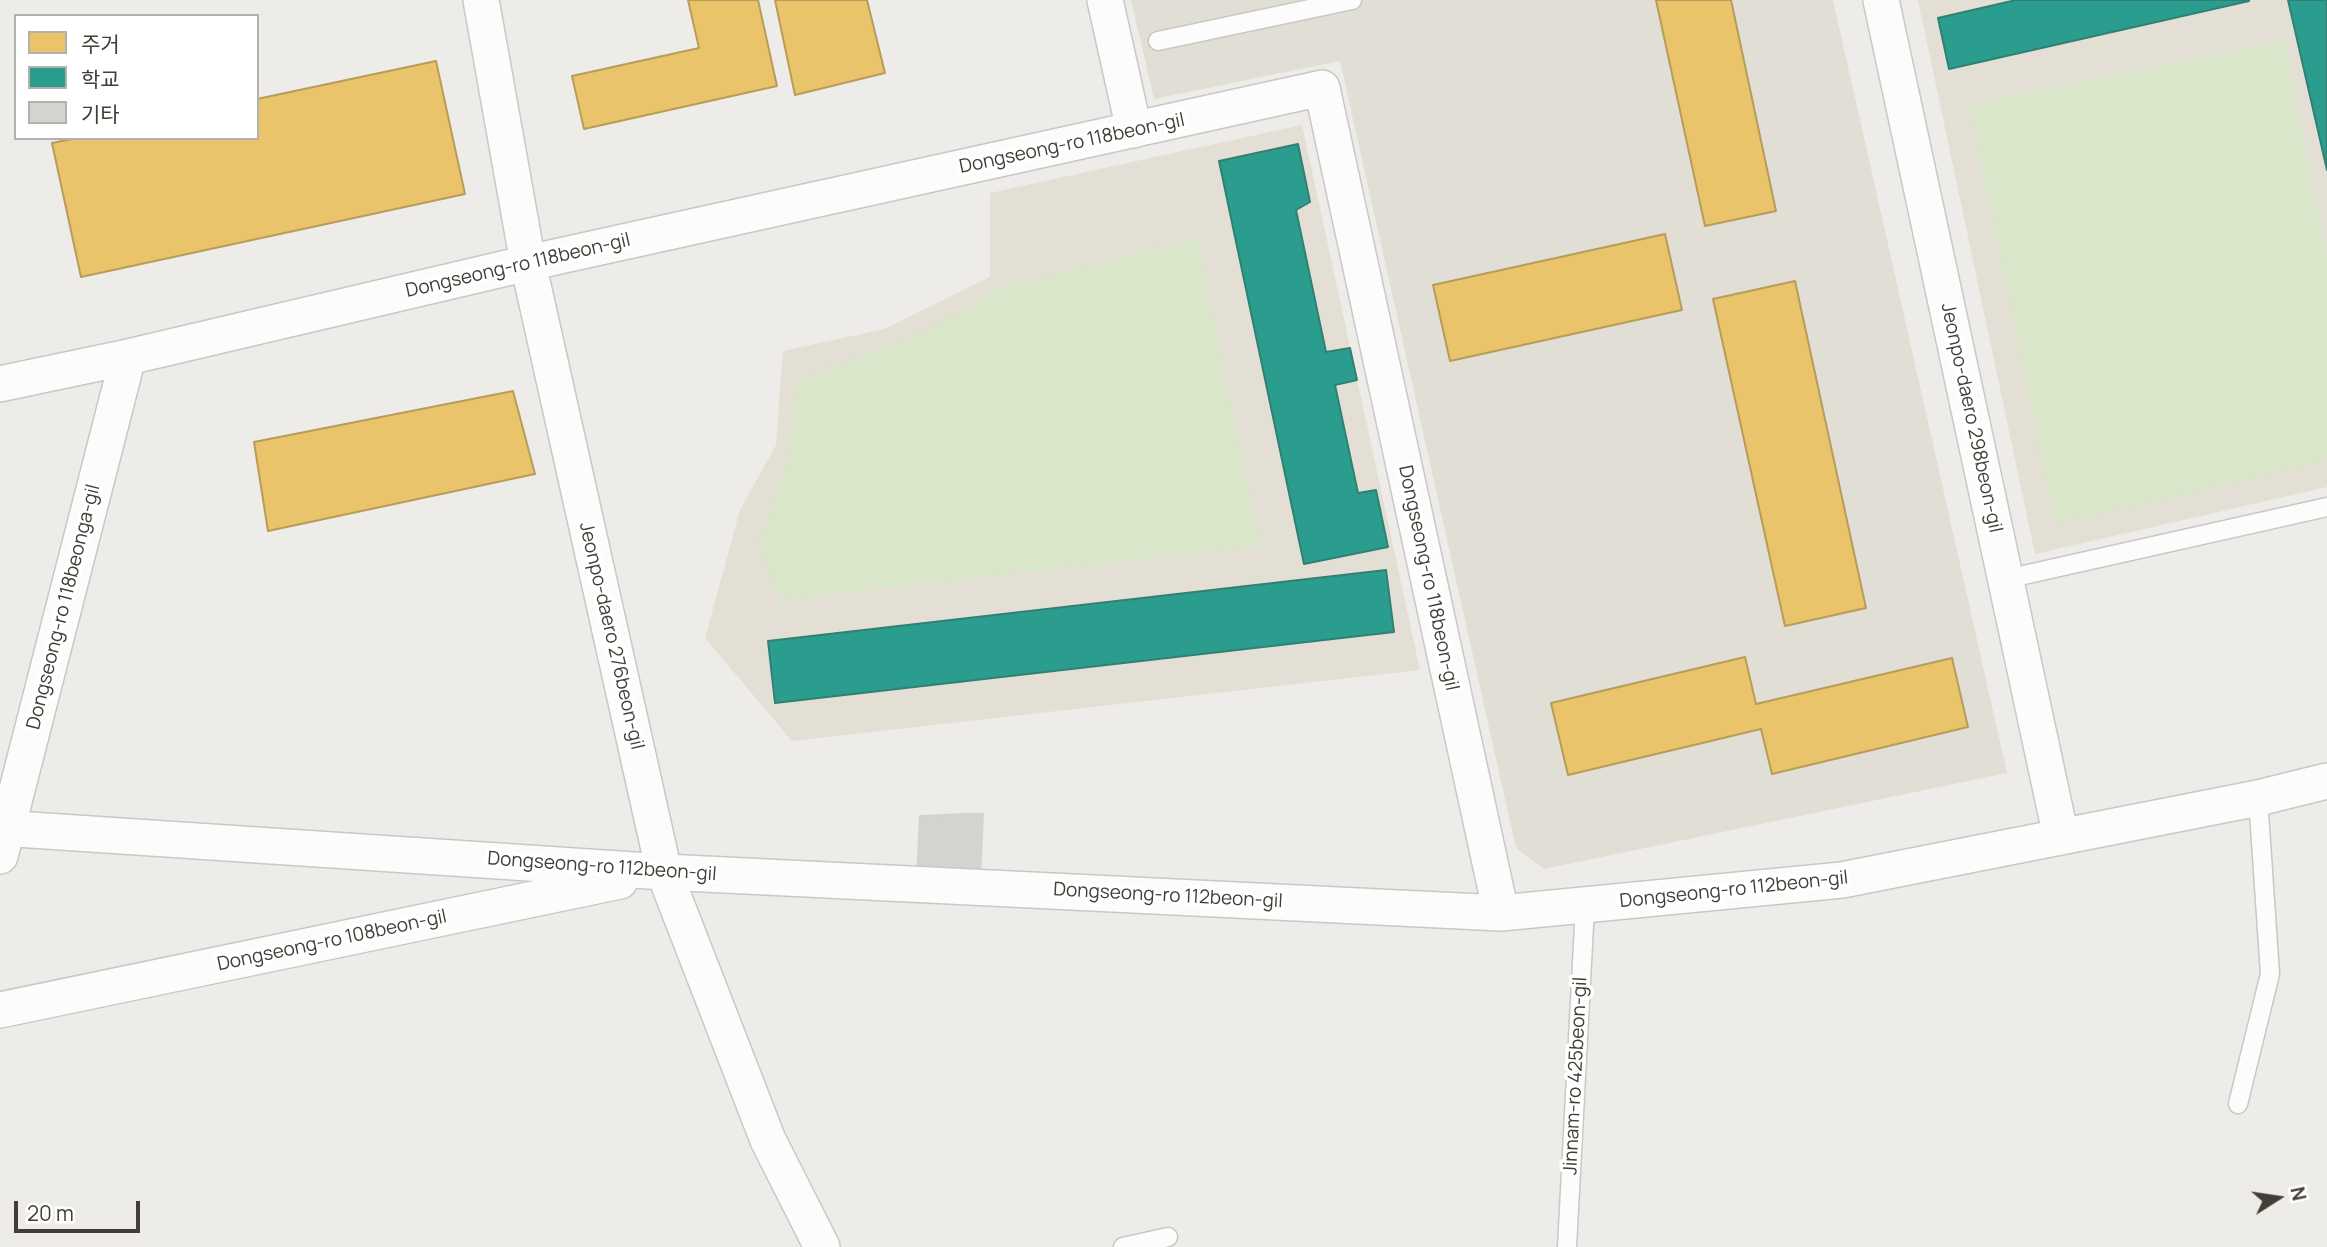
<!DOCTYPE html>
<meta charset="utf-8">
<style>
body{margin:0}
#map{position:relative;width:2327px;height:1247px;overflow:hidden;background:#edece8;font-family:Manrope,"Noto Sans KR",sans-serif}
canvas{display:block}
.legend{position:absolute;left:14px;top:14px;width:245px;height:126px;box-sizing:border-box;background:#fff;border:2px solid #b3b1ae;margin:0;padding:9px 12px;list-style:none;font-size:21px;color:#423d35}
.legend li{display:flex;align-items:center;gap:14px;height:35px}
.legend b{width:35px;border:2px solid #b3b1ae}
.north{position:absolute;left:2243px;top:1163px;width:70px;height:70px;-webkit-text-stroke:5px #fff;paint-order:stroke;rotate:78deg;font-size:19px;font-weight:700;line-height:28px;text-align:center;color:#423d35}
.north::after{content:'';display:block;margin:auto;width:24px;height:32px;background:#423d35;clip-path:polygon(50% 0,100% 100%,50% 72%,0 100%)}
.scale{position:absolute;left:14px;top:1201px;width:126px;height:32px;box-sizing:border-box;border:4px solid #423d35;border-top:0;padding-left:9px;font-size:21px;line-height:24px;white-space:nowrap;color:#423d35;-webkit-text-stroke:5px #fff;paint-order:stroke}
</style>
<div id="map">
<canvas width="2327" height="1247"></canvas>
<ul class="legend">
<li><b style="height:19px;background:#e9c46a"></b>주거</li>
<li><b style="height:19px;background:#2a9d8f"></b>학교</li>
<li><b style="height:19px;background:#d5d3cf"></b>기타</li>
</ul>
<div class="north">N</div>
<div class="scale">20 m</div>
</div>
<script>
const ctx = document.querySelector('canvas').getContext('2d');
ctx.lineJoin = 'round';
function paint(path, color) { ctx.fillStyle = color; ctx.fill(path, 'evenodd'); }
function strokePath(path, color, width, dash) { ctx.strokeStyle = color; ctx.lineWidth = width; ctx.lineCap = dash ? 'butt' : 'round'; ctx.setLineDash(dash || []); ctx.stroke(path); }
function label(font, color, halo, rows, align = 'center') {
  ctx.font = font + ' Manrope,sans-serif'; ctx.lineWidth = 7; ctx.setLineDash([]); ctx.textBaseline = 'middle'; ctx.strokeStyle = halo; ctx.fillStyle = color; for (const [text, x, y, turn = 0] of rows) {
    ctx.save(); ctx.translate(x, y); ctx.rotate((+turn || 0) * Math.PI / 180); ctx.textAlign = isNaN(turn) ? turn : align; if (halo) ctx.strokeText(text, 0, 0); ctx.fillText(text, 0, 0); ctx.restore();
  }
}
paint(new Path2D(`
 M1131,0H1833L2007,773L1544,869L1516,848L1340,61L1154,99Z`), '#e1ded5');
paint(new Path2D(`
 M1918,0H2327V487L2035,554Z
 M1302,125L1420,670L792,741L705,638L740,510L776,445L783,351L884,329L990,277V193Z`), '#e3dfd4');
paint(new Path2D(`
 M2284,41L2327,256V461L2055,525L1969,104Z
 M1197,238L1260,546L781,600L758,546L786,467L797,381L918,335L1004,286Z`), '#dae6ca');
const homes = new Path2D(`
 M688,0H758L777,86L584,129L572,76L699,48Z
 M775,0H867L885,73L795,95Z
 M1656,0H1731L1776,211L1705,226Z
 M436,61L465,194L81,277L52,143L77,138H257V99Z
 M1665,234L1682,310L1450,361L1433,285Z
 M1795,281L1866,608L1785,626L1713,299Z
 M513,391L535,474L268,531L254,442Z
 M1745,657L1756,704L1952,658L1968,727L1772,774L1761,729L1568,775L1551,703Z`);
paint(homes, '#e9c46a');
strokePath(homes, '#b79c5a', 2);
const schools = new Path2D(`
 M2016,0H2249V1L1949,69L1938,18Z
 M2288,0H2327V170Z
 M1298,144L1310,202L1296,210L1326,352L1350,348L1357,380L1335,385L1358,493L1376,490L1388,547L1304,564L1219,161Z
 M1386,570L1394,632L775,703L768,641Z`);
paint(schools, '#2a9d8f');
strokePath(schools, '#318074', 2);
const building = new Path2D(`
 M966,814H983L980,877H917L920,816Z`);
paint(building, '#d5d3cf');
strokePath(building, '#d5d3ce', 2);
const lane = new Path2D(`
 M1158,41L1352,0
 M2006,579L2327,507
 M2238,1104L2270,974L2258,798
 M1123,1247L1168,1237
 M1567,1247L1585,906`);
const street = new Path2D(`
 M481,0L528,263L664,872L768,1140L822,1247
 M1105,0L1134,130
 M1881,0L2061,837
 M0,384L128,357L528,263L1322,88L1501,913
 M0,828L664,872L1501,913L1842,880L2258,798L2327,781
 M0,856L128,357
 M0,1010L620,881`);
strokePath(lane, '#cac8c4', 21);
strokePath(street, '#cac8c4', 38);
strokePath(lane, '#fcfcfc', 18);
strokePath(street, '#fcfcfc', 35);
label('19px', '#423d35', '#fff', [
 ["Dongseong-ro 118beon-gil",1072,144,-12],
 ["Dongseong-ro 118beon-gil",518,266,-13],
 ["Jeonpo-daero 298beon-gil",1971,418,78],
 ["Dongseong-ro 118beon-gil",1428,578,78],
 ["Dongseong-ro 118beonga-gil",64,607,-76],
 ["Jeonpo-daero 276beon-gil",611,636,77],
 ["Dongseong-ro 112beon-gil",602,867,4],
 ["Dongseong-ro 112beon-gil",1734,890,-6],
 ["Dongseong-ro 112beon-gil",1168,896,3],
 ["Dongseong-ro 108beon-gil",332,941,-12],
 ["Jinnam-ro 425beon-gil",1576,1076,-87]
]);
</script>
